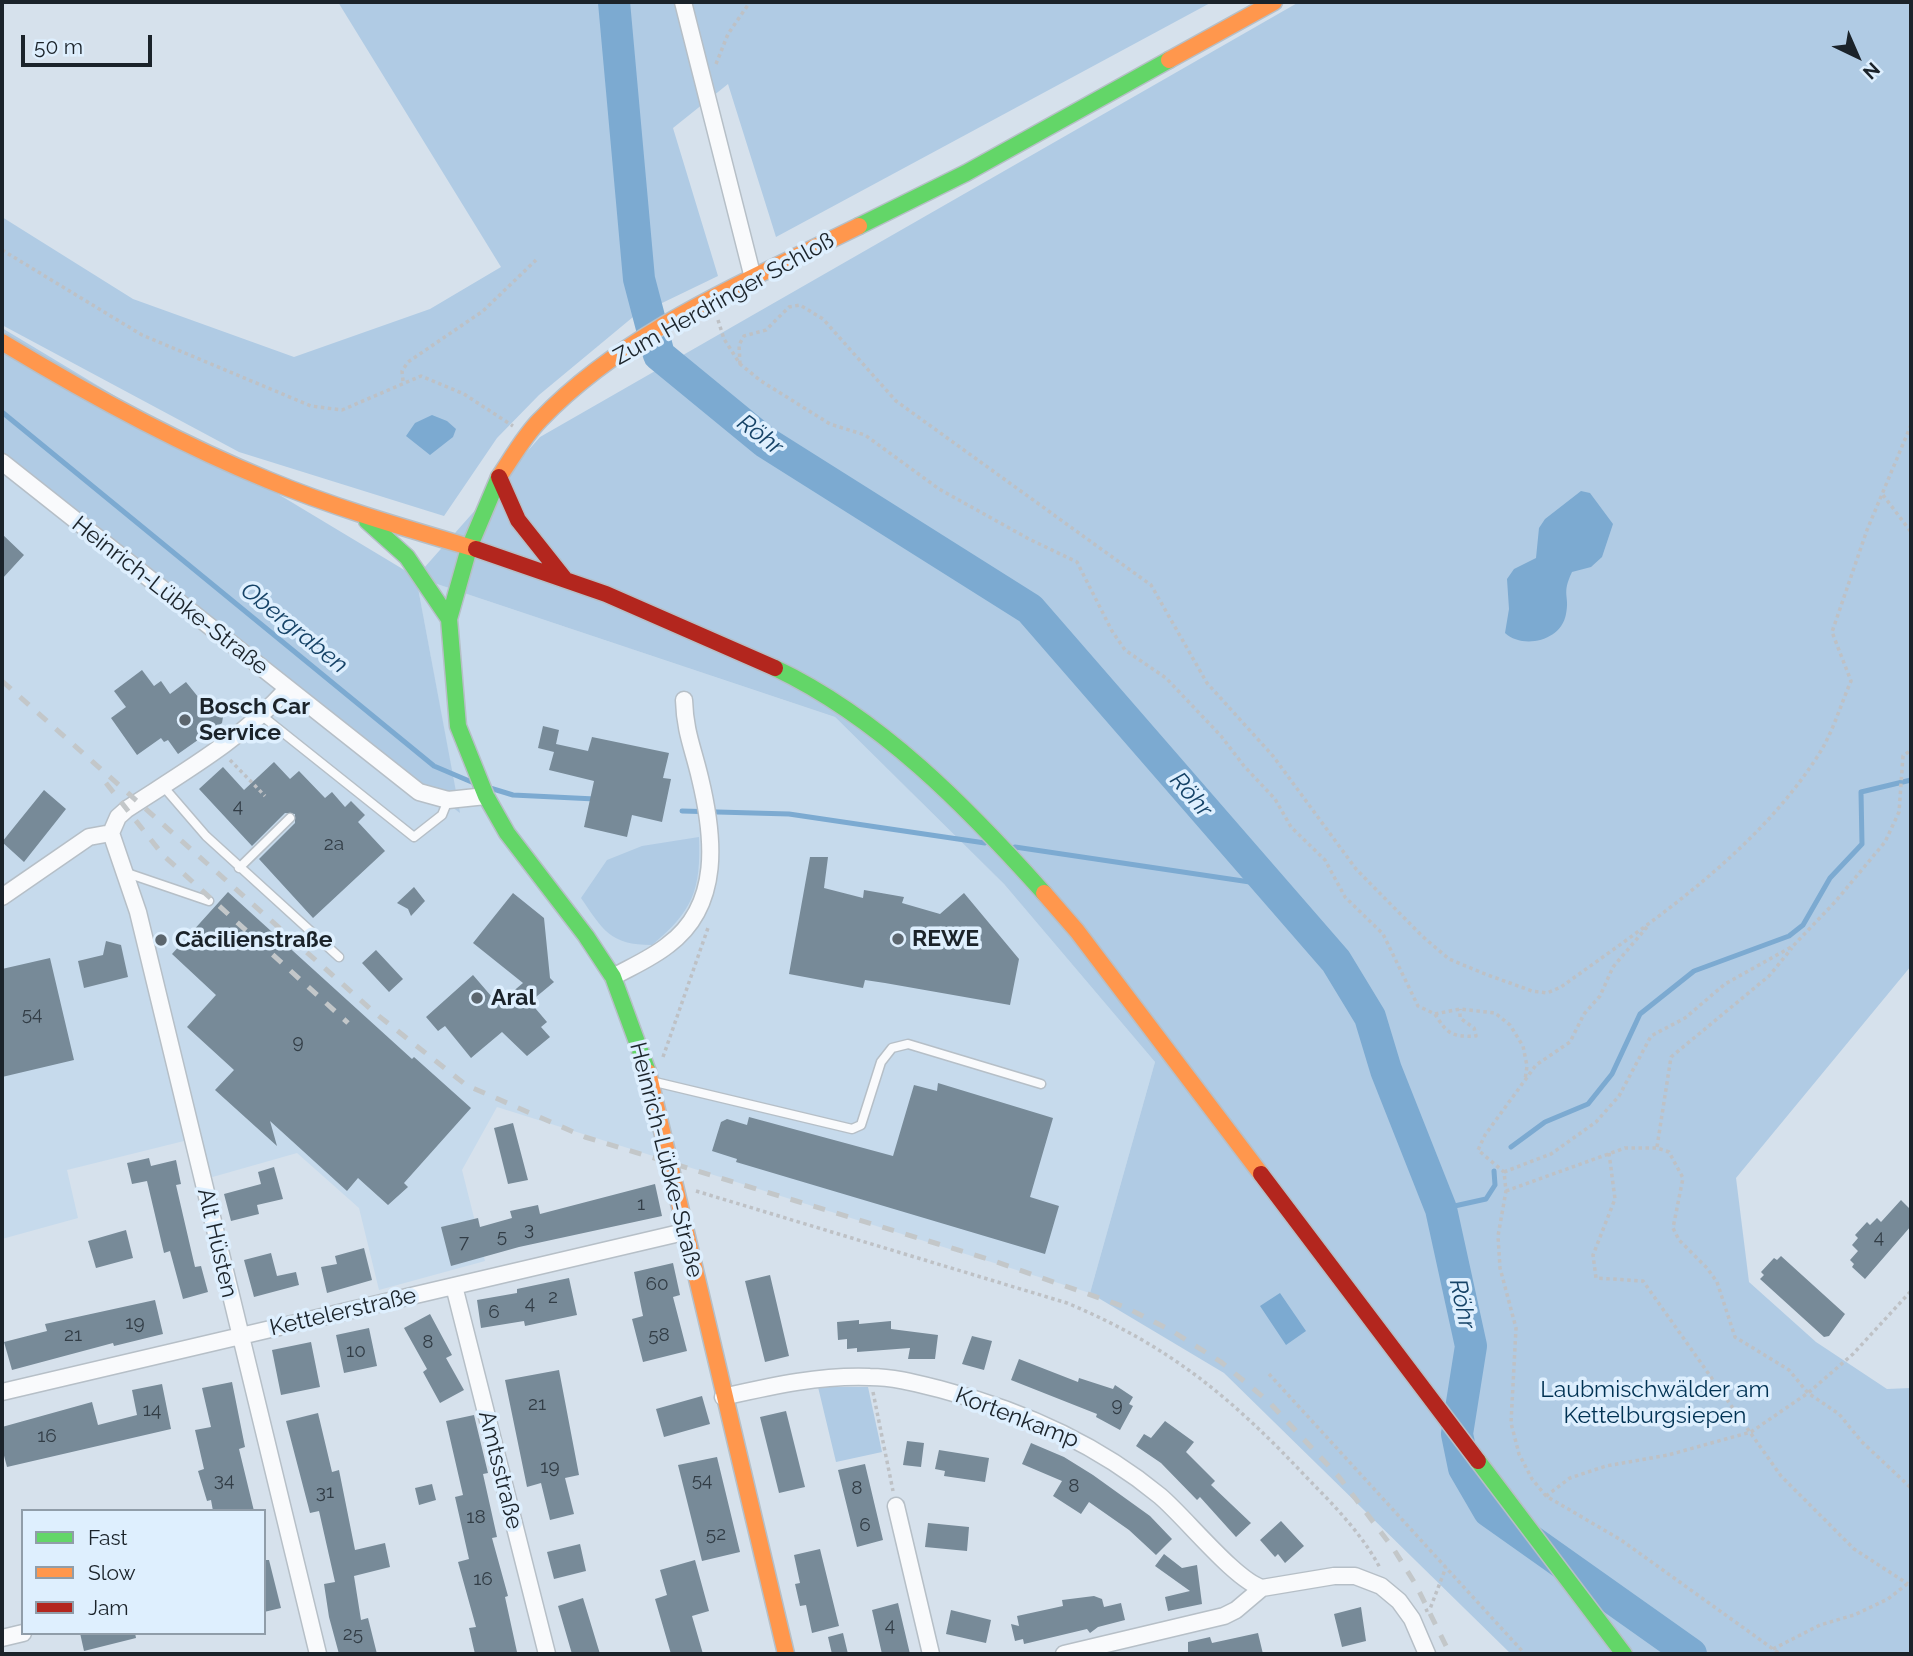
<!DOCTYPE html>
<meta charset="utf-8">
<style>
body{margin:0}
#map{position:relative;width:1913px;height:1656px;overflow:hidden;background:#d6e1ec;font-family:Raleway,sans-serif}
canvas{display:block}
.frame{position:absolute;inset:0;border:4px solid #1b232a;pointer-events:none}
.legend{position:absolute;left:21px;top:1509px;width:245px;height:126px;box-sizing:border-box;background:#deeffe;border:2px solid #909da9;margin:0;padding:9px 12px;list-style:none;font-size:21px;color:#1b232a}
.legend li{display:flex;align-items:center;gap:14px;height:35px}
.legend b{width:35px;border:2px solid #909da9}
.north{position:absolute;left:1822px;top:21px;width:70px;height:70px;-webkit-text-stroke:5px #deeffe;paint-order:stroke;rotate:136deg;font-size:19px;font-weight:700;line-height:28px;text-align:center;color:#1b232a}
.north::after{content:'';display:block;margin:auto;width:24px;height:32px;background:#1b232a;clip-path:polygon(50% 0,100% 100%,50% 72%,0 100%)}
.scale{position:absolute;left:21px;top:35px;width:131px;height:32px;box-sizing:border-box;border:4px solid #1b232a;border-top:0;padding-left:9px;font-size:21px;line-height:24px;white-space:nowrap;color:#1b232a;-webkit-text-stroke:5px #deeffe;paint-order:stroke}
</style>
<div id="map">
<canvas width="1913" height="1656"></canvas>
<div class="frame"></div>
<ul class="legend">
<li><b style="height:9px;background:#63d668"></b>Fast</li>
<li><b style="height:9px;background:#ff974d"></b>Slow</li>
<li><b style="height:9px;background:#b3261e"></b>Jam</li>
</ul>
<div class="north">N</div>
<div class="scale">50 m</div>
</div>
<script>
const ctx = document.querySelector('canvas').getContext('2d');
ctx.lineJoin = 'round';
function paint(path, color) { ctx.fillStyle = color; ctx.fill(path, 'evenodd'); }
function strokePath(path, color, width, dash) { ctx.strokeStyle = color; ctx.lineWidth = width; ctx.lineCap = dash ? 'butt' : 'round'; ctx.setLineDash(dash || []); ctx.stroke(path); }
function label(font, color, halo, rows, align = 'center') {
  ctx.font = font + ' Raleway,sans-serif'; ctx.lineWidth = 7; ctx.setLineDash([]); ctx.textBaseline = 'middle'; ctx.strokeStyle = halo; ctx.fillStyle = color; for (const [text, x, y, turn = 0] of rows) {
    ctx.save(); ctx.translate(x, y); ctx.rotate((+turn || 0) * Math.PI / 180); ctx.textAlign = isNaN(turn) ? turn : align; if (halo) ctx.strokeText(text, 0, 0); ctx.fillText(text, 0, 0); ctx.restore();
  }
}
paint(new Path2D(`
 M2,466L459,811L416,577L835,717L1004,884L1155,1062L1090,1293L497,1107L462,1170L485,1261L379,1290L359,1208L297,1153L195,1182L184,1141L67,1170L78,1218L2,1239Z`), '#c6daec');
paint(new Path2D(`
 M338,2H1212L776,237L728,84L673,128L718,276L633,317L539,395L497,438L444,516L239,452L2,325V217L133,299L294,357L430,309L501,267Z
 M1299,2H1911V966L1736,1178L1749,1282L1816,1342L1887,1389L1911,1388V1654H1511L1224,1373L1090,1293L1155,1062L1004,884L835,717L416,577L460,813L2,466V328L416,577L540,437Z
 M699,837C701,890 693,911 652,945C610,945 603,930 581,898L607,860L642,846Z
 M818,1387H868L882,1452L836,1462Z`), '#b0cbe4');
paint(new Path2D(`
 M432,415L447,421L456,429L453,437L430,455L406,436L415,423Z
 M1581,491L1590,493L1613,524L1602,557L1591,567L1572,572C1561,595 1570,595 1566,614C1561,642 1522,649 1505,633L1509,609L1507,579L1514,569L1536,558L1539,528L1545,519Z
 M1280,1293L1306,1331L1286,1345L1260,1306Z`), '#7caad1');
strokePath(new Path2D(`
 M2,412L434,766L474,783
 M490,788L513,795L595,799
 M682,811L789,814L985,843
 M1015,847L1270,885
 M1511,1147L1545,1122L1588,1104L1612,1074L1640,1014L1694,971L1789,936L1803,925L1830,878L1862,844L1861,792L1911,780
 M1441,1209L1486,1199L1495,1185L1494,1171`), '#7caad1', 5);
strokePath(new Path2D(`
 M614,2L639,279L659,355L765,442L1030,609L1336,961L1370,1017L1386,1070L1441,1209L1471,1346L1457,1434L1464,1468L1489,1511L1691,1654`), '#7caad1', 32);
paint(new Path2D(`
 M2,534L24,555L2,579Z
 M142,670L154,686L161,681L170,694L186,682L207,708L218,710L223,717L222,723L178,754L168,740L164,742L161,738L137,755L111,718L126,707L114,691Z
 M543,726L559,730L556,744L588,751L592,737L669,753L663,778L671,779L662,822L632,815L627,837L584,827L594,781L549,770L554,752L538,748Z
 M274,762L290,779L299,771L325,798L332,792L345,807L351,801L365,815L358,822L385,851L313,918L259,859L295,823V814L285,813L252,846L199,789L223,767L244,790Z
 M44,790L66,809L24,862L2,842Z
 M810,857H828L824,888L863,898L864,890L904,897L902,903L940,914L964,893L1019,959L1010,1005L885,983L865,980L863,988L789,974Z
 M414,887L425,901L411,916L408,909L397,903Z
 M228,892L412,1059L414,1057L471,1108L404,1183L408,1187L388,1205L358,1178L347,1191L270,1121L277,1146L215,1090L234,1070L187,1027L216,995L172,954Z
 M513,893L544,918L550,978L554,982L530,1002L547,1022L541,1027L550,1037L527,1056L502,1032L471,1058L445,1026L438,1031L426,1017L473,975L498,1004L523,983L473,943Z
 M106,941L121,945L128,977L84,988L78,961L103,955Z
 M376,950L403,979L389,992L362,963Z
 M50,958L74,1060L2,1077V969Z
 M938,1083L1053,1118L1030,1197L1059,1206L1045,1254L736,1162L737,1159L712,1151L721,1122L727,1119L747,1125L749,1117L893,1156L914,1085L937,1091Z
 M513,1123L528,1180L508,1184L494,1128Z
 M149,1158L151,1166L176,1160L181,1184L176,1185L195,1267L201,1266L208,1292L183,1299L170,1251L164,1253L147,1181L132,1184L127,1163Z
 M274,1167L283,1199L257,1205L259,1214L231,1221L224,1194L261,1184L258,1172Z
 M655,1184L662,1216L519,1247L451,1266L441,1227L478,1218L480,1227L512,1218L510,1211L538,1205L540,1214Z
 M1901,1200L1911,1210V1226L1865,1279L1852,1267L1854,1264L1850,1260L1858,1251L1852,1245L1858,1238L1855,1235L1867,1222L1870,1225L1877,1218L1881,1222Z
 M126,1230L133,1258L96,1268L88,1241Z
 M364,1248L372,1280L327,1293L321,1267L337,1264L335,1256Z
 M271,1253L277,1276L296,1272L299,1285L254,1297L244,1260Z
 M1781,1256L1845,1314L1829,1336L1824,1337L1760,1279L1764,1275L1761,1272L1774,1258L1777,1260Z
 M673,1263L680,1295L673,1297L687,1351L643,1362L632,1319L643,1316L634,1272Z
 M770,1275L789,1356L765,1362L745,1281Z
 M569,1278L577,1315L525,1326L524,1321L481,1328L477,1300L517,1293V1289Z
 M155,1300L163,1334L114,1346L113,1343L12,1370L4,1342L47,1331L45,1324Z
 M430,1314L452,1355L446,1358L464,1390L440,1403L423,1372L427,1369L404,1328Z
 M859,1320V1324L891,1321V1329L938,1335L935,1359H908L910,1348L857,1352V1348L847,1349V1339L838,1340L837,1322Z
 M369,1328L377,1366L344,1373L336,1335Z
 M972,1336L992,1341L984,1370L962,1364Z
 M311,1342L320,1387L281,1395L272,1350Z
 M1019,1359L1078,1382L1079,1378L1113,1389L1115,1385L1133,1397L1129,1404L1133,1406L1120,1430L1096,1417L1097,1414L1011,1380Z
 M559,1370L579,1475L565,1478L574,1514L550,1520L541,1483L527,1487L505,1380Z
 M232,1382L245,1447L239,1449L254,1511H213L211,1500L207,1501L198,1471L204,1469L195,1430L211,1427L202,1388Z
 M162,1384L171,1429L7,1467L2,1448V1427L92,1402L98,1425L137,1415L132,1390Z
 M702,1396L710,1424L664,1437L656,1409Z
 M786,1411L805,1487L779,1493L760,1417Z
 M318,1413L332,1472L339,1470L355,1550L385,1543L390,1567L354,1576L361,1620L368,1618L377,1654H339L329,1617L324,1584L335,1582L319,1511L310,1513L286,1421Z
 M474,1415L488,1473L483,1474L497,1537L492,1538L508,1596L505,1597L517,1652L506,1654H475L469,1628L476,1627L458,1562L469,1559L455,1497L463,1495L446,1421Z
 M1165,1421L1194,1442L1186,1452L1215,1481L1211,1485L1251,1523L1236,1537L1200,1497L1197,1500L1161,1463L1136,1446L1144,1434L1151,1438Z
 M907,1441L924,1443L921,1467L903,1465Z
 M1031,1443L1064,1457L1093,1475L1150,1516L1172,1539L1156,1555L1129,1530L1089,1502L1081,1514L1053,1496L1062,1481L1022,1464Z
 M939,1450L989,1458L985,1482L944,1476L945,1471L935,1469Z
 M717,1457L740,1552L702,1561L678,1465Z
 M865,1464L883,1540L857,1547L838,1470Z
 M432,1484L436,1500L419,1505L415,1488Z
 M1281,1521L1304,1546L1285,1563L1278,1554L1275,1557L1260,1540Z
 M928,1523L969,1527L967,1551L925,1547Z
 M580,1544L586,1571L554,1579L547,1552Z
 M820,1549L839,1626L812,1633L806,1605L800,1606L795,1584L800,1583L794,1555Z
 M1164,1554L1182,1568L1197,1565L1202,1604L1168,1611L1165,1597L1190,1591L1155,1566Z
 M264,1560H269L281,1608L264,1612Z
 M695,1560L709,1611L692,1616L703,1654H671L655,1599L667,1595L660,1570Z
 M1094,1596L1102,1599L1104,1607L1121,1603L1125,1620L1098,1627L1090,1633L1087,1629L1024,1644L1023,1639L1015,1641L1011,1624L1019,1626L1017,1616L1063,1606L1062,1600Z
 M583,1598L600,1654H572L558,1606Z
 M898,1603L910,1654H882L872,1610Z
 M1361,1607L1366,1641L1342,1647L1334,1614Z
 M951,1610L991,1620L986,1643L946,1634Z
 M80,1633H135L136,1638L84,1651Z
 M843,1633L848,1654H832L828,1637Z
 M1258,1633L1263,1654H1188V1642L1210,1637L1212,1643Z`), '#778a98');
const lane = new Path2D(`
 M261,715L414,837L442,815L448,800
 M162,785L206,836L339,957
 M239,868L290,818
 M124,872L209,901
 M655,1082L852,1129L861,1125L881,1062L892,1048L908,1044L1041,1084`);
const street = new Path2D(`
 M683,2L753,278
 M2,462L419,792L448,800L486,796
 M287,689C243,738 182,773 127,809L118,817L111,833L138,912L318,1654
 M2,897L89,837L111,833
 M613,977C631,967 652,958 668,945C722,905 714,836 700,778C693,748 685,732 684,700
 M454,1286L547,1654
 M2,1392L684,1232
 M723,1397C772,1386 820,1375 870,1377C895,1377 919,1384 943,1390C1023,1411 1096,1443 1160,1496C1185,1517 1235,1580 1262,1588
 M896,1506L931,1654
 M2,1638L23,1633
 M1064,1654L1224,1616L1236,1610L1262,1588L1334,1576H1355L1381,1586L1399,1601L1412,1619L1427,1654`);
const fast = new Path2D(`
 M859,226L966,173L1169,60
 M499,477L469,548L449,619L458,726L486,796L507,833L586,936L613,977L648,1072
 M367,521L407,557L449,619
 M775,668C880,718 967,807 1044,893
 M1478,1461L1624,1654`);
const slow = new Path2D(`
 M1169,60L1274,2
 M2,342C88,394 175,442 268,480C335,508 405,528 476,549
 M499,477C512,458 524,436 540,420C626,330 750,280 859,226
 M1044,893L1077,931L1261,1174
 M648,1072L786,1654`);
const jam = new Path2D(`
 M499,477L518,520L564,578
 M476,549L606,594L775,668
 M1261,1174L1478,1461`);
strokePath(lane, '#b6bfc7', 11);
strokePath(street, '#b6bfc7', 19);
strokePath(fast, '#b6bfc7', 19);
strokePath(slow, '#b6bfc7', 19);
strokePath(jam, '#b6bfc7', 19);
strokePath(new Path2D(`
 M716,64L728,34L750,2
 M2,250L142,335L311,406L342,410L421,376L464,394L513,426
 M718,320L724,339L740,364L761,381L830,424L865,435L939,489L1029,539L1077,562L1112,631L1125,650L1166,678L1221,736L1244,766L1275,799L1291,827L1325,860L1345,897L1383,934L1418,1006L1435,1014L1460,1009L1495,1013L1510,1025L1523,1046L1527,1066L1525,1080
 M740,364L739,345L744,336L766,330L789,307L800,305L823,319L896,401L1151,585L1207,683L1273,756L1356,869L1422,936L1449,959L1485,974L1532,991L1547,993L1561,987C1654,920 1756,853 1819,754C1833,732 1841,704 1851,681L1832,632L1867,530L1911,425
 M403,381L402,371L408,362L483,311L536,260
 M1883,495L1911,532
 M230,760L265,796
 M1647,927L1613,967L1600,996L1584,1014L1570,1042L1536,1065L1485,1135L1478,1150L1504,1172L1506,1191L1498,1236L1500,1268L1516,1328L1511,1423L1519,1454L1532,1479L1546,1496L1621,1540L1780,1654
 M1435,1014C1447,1034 1452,1037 1476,1036L1474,1028L1460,1018V1009
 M663,1057L709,925
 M1657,1147L1671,1057L1769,976L1792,948
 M1609,1153L1615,1199L1593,1255L1596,1278L1643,1281L1781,1476L1854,1549L1908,1584
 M1504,1172L1551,1154L1596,1122L1619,1096L1651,1036L1685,1018L1725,984L1793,946L1835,902L1885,842L1899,812L1903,756L1911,750
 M696,1191L1067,1303C1172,1347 1233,1399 1310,1481C1335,1506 1364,1537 1380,1568
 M1506,1191L1625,1148H1657L1669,1152L1683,1178L1673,1228L1679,1240L1707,1268L1717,1282L1735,1337L1789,1370L1808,1393L1839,1414L1861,1441L1911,1488
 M1269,1374L1525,1654
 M873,1392L893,1491
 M1546,1496L1570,1478L1606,1466L1668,1455L1751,1432L1808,1393L1853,1354L1911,1291
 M1425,1611L1430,1609L1446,1567
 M1773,1649L1820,1625L1854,1615L1888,1599L1911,1581`), '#bec1c5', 3.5, [3.5, 3.5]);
strokePath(lane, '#f9fafc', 8);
strokePath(street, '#f9fafc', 16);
strokePath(fast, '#63d668', 16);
strokePath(slow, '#ff974d', 16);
strokePath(jam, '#b3261e', 16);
strokePath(new Path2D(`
 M2,681L375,1013L466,1085L585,1137L991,1260L1125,1307L1172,1331L1221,1362L1268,1401L1339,1477L1393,1548L1416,1585L1450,1654
 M106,783L163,855L348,1023`), '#c3c7c9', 5, [12, 12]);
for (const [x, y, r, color] of [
 [185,720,7,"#5c666e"],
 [898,939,7,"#5c666e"],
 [161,940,7,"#5c666e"],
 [477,998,7,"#5c666e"]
]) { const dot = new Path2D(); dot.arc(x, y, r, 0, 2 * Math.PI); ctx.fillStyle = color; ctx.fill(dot); strokePath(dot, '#deeffe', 2.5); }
label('19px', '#323d46', null, [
 ["4",238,806],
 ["2a",334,844],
 ["54",32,1014],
 ["9",298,1042],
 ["1",641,1204],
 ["3",529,1229],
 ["5",502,1236],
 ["4",1879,1237],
 ["7",464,1242],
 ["60",657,1284],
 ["2",553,1297],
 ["4",530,1303],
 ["6",494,1312],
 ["19",135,1323],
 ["21",73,1335],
 ["58",659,1335],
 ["8",428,1342],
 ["10",356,1351],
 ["21",537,1404],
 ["9",1117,1405],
 ["14",152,1410],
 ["16",47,1436],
 ["19",550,1467],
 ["34",224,1480],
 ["54",702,1480],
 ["8",1074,1486],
 ["8",857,1488],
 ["31",325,1492],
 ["18",476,1517],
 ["6",865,1525],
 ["52",716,1534],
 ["16",483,1579],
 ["4",890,1625],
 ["25",353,1634]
]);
label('23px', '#1b232a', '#deeffe', [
 ["Zum Herdringer Schloß",724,299,-29],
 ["Heinrich-Lübke-Straße",170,596,38],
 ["Heinrich-Lübke-Straße",666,1160,76],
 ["Alt Hüsten",217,1243,77],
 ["Kettelerstraße",343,1312,-13],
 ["Kortenkamp",1017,1418,21],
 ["Amtsstraße",500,1470,76]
]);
label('bold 23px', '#1b232a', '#deeffe', [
 ["Bosch Car",199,707],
 ["Service",199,733],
 ["REWE",912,939],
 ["Cäcilienstraße",175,940],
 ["Aral",491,998]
], 'left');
label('23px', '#003253', '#deeffe', [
 ["Laubmischwälder am",1655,1390],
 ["Kettelburgsiepen",1655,1416]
]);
label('italic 24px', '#164367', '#deeffe', [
 ["Röhr",760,435,37],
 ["Obergraben",294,628,39],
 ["Röhr",1191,795,49],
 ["Röhr",1462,1304,78]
]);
</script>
